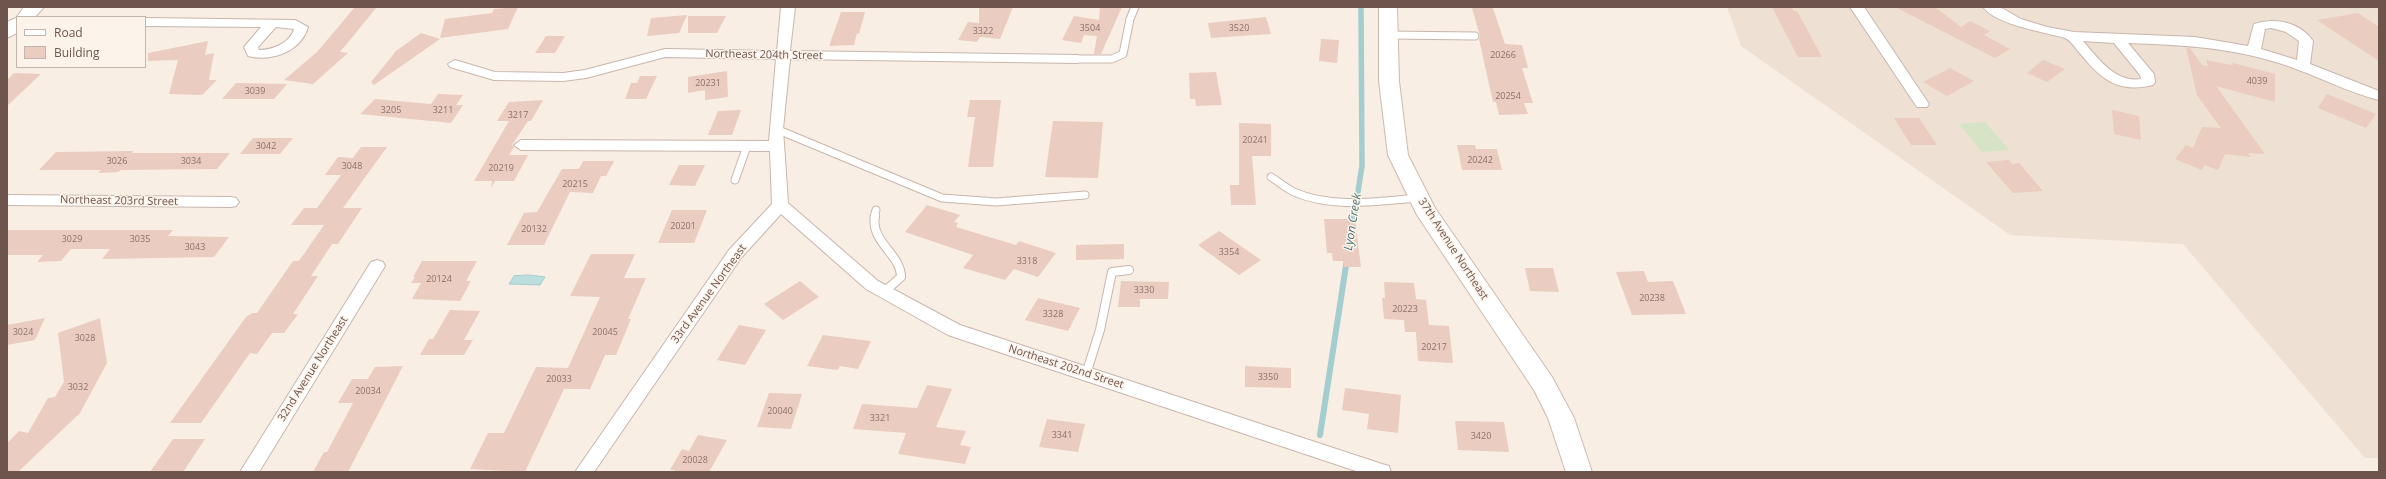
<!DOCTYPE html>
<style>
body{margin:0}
#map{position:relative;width:2386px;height:479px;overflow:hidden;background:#f9eee4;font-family:"Open Sans",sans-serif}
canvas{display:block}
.frame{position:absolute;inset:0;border:8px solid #6d554e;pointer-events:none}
.legend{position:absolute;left:16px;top:16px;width:130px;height:52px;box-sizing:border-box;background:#fcf3ea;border:1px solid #c3b4ac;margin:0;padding:5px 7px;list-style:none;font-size:12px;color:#6d554e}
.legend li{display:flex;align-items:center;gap:8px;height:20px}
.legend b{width:20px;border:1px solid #c3b4ac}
</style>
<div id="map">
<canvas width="2386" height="479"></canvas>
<div class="frame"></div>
<ul class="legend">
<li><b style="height:5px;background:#fff"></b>Road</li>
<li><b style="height:11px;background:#eaccc0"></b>Building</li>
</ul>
</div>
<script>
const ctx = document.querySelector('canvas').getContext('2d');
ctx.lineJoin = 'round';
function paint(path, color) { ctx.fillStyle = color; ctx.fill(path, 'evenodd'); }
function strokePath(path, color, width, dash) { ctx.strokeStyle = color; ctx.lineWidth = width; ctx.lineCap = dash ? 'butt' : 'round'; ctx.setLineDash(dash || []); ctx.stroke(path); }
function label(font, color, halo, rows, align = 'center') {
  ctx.font = font + ' "Open Sans",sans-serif'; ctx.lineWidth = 3; ctx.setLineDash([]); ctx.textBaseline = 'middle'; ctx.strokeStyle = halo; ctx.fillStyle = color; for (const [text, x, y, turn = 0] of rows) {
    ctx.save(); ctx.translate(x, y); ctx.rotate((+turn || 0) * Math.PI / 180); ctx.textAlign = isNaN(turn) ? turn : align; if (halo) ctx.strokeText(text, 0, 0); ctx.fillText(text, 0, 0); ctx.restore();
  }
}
paint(new Path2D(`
 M1727,7H2379V458H2365L2183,244L2010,235L1741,46Z`), '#efe0d4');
paint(new Path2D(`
 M1985,122L2009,150L1982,152L1959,124Z`), '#d5e4c5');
const water = new Path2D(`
 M530,275L545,277L540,285L509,284L514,276Z`);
paint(water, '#bcdedf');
strokePath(water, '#a4cdcf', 1);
strokePath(new Path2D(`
 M1354,217L1362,166L1361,7`), '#a4cdcf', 5.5);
strokePath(new Path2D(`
 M1352,227L1354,216
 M1320,435L1347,259`), '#a4cdcf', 6);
paint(new Path2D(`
 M355,7H377L340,52L348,53L313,84L284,80L317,52Z
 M518,7L508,29L440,38L445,19L492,13L494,9Z
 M979,7H1013L1000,39L980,37L977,42L958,40L968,22L979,23Z
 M1100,7H1122L1101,54H1094L1097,36L1084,35L1081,43L1062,40L1074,16L1099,20Z
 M1772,7H1791L1794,11H1797L1822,57H1798Z
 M1895,7H1935L1961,27L1970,21L1990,31L1984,35L2010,49L1995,58Z
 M1472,8H1493L1505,44L1522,45L1528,68H1522L1533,103H1524L1528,114L1499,115L1496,102H1493L1479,39L1480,36Z
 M841,12H865L859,34L857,33L854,45L829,46Z
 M2358,13L2379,27V61L2317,20Z
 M687,15L679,33L647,36L651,18Z
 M688,16H726L717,33H688Z
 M1266,17L1271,34L1211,38L1208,23Z
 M421,33L440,39L374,85L371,82L396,51Z
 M546,36H565L555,53H535Z
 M1321,39L1339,40L1337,63L1319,61Z
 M208,41L205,55L214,53L209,80H217L202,95L169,94L178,60L148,61V53Z
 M2186,48H2190L2202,65L2208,66L2206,60L2232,65L2233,63L2275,74V102L2216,86L2265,154L2248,153L2251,157L2225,154L2218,170L2204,165L2202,170L2175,159L2186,145L2193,148L2202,127L2221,128L2197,95Z
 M2043,60L2065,69L2047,82L2027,73Z
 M1950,68L1974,81L1947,96L1923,82Z
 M727,71L728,97L705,100V90L688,93V77Z
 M1216,72L1222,105L1196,106L1195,99H1190L1189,73Z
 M14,73L41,74L7,106V80Z
 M640,76H657L646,99H625L631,83H637Z
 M236,83L287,84L274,99H222Z
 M438,94L463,95L456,105H463L451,123L360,114L375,99L431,104Z
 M2327,94L2376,114L2366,128L2318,108Z
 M543,100L531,121H528L512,145L514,147L509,155H528L514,181H495L491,188L492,181H474L509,121H497L509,102Z
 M970,100H1001L993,167H968L975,117H967Z
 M741,110L732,135H708L718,111Z
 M2112,110L2139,116L2141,140L2114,134Z
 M1894,118H1919L1937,145H1911Z
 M1053,121L1103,122L1098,178L1045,177Z
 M1239,123L1271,124V156H1252L1256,205H1231L1230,185H1239Z
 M253,138H293L280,154H240Z
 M1457,145H1475L1476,149H1497L1502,170H1462Z
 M361,147H387L343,208H362L338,244H332L311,276H318L293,314H298L284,333H272L257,354L250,353L201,423H170L246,317L252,313H257L293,261H299L324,225H291L304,208H317L341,175H325L338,157L353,158Z
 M133,151L132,153H230L217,169L121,170L118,172L98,173L101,170H39L56,152Z
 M2009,160L2012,164L2019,163L2043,191L2013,193L1986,162Z
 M583,161H614L606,176H601L593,193L570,192L544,245H507L524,213L537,212L562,169H579Z
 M679,165H705L695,186L669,185Z
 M927,205L960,215L954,222L958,223L956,227L1016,245L1019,241L1056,253L1038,277L1014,269L1005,280L963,268L973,255L905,232Z
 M672,210H707L694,243H658Z
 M1324,219H1355L1361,267H1344L1343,261H1333L1332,253H1327Z
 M7,230H173L168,236L229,237L214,257L102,259L110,249H71L61,261L37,262L43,255H7Z
 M1219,231L1261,260L1239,275L1198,245Z
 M1124,244V259L1076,260V245Z
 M591,254H635L624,278H646L628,319H631L616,355H605L590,389H564L525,472L470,469L488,433H504L536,367L568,368L600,297L570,296Z
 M422,261H477L466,281H471L460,301L412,299L421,283H411L415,277H413Z
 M1525,268H1553L1559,292L1530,291Z
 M1644,271L1648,282L1673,281L1686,314L1632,315L1616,272Z
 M800,281L819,297L783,320L764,304Z
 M1121,281L1169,282L1168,299H1140V307H1118Z
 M1384,282L1414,283L1416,299L1426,300L1429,325L1449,326L1453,363L1418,361L1416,332H1405L1404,320L1384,319L1382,298H1385Z
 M1038,298L1080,308L1068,331L1025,320Z
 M450,310L480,311L464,340H473L464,355H420L429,339H433Z
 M45,318L35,340L7,345V325Z
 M100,318L107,363L80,413L18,472H7V443L19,431L28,433L48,398L55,397L64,382L58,333Z
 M739,325L766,330L745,365L717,360Z
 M823,335L871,341L858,369L840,366L838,370L807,366Z
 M403,366L348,472H313L324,452H327L353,403H338L352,379H368L375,367Z
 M1245,366L1291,368V388L1245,387Z
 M927,385L952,389L936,427L966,431L960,445L971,447L965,464L898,454L906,433L853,429L862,404L917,408Z
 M1345,388L1401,395L1398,433L1367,429L1369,414L1342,410Z
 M769,393L802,394L791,429L757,427Z
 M1047,419L1085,424L1078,452L1039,447Z
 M1455,421L1504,422L1509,452L1458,450Z
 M698,435L727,440L709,472H674L675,470H670L682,449L689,451Z
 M173,439H205L183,472H150Z`), '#eaccc0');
const laneFar1 = new Path2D(`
 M1388,35L1475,36
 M1078,59H1112L1123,54L1130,19L1135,7
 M776,129L942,198L996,202L1085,195
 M1271,177C1279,182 1286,188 1294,192C1332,209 1379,201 1419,198
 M735,180L747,146
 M874,217L876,210`);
const lane = new Path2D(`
 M875,216C870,242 901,254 901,277L884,292
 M1086,374L1100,330L1112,272L1129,270`);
const street = new Path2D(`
 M781,7H795L790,51L1078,55L1085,59L1078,63L790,59L783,129L788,203L878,281L960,325L1382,464L1389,466L1391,472H1359L948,335L866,289L781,214L741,258L594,472H575L729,250L772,204L770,151L521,150L514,145L521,140L769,141L776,59L665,57L586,78L563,81L494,80L450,67L448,64L455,60L495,72L563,73L585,70L665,49L777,51Z
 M1850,7H1864L1929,104L1927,107H1917Z
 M1983,7H2000L2021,19L2047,27L2074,32L2195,37L2248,46L2254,24C2275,17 2300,22 2313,41L2310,64L2379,91V100C2346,92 2312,73 2279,63C2229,47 2180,45 2128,43L2154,74L2155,82L2153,85C2117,94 2100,78 2078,51C2075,47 2070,40 2065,38C2045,32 1996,25 1983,7ZM2271,28L2286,32L2299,41L2297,60L2261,49L2265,29ZM2083,41L2114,43L2140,75L2141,79C2115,83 2098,58 2083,41Z
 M145,18L295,20L308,27C301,52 271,62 248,56L244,47L261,27L145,26ZM276,27L294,29C290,43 273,50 259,50L258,47Z
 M7,195L231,197L236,198L239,202L236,206L231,207L7,205Z
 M377,260L383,262L385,266L259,472H240L371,262Z`);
const secondary = new Path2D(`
 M24,7H44L35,17H17V33L7,38V22L16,18Z
 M1379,7H1397L1399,81L1408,155L1435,208L1552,377L1574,418L1592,472H1566L1548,418L1534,390L1417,215L1388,155L1379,81Z`);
strokePath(laneFar1, '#c8b6ad', 9);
strokePath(lane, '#c8b6ad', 10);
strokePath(street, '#c8b6ad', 2);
strokePath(secondary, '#cdb8ad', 2);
strokePath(laneFar1, '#fff', 7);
strokePath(lane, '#fff', 8);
paint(street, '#fff');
paint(secondary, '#fff');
label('9px', '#8c736a', null, [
 ["3504",1090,28],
 ["3520",1239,28],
 ["3322",983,31],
 ["20266",1503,55],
 ["4039",2257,81],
 ["20231",708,83],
 ["3039",255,91],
 ["20254",1508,96],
 ["3205",391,110],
 ["3211",443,110],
 ["3217",518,115],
 ["20241",1255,140],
 ["3042",266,146],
 ["20242",1480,160],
 ["3026",117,161],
 ["3034",191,161],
 ["3048",352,166],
 ["20219",501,168],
 ["20215",575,184],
 ["20201",683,226],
 ["20132",534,229],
 ["3029",72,239],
 ["3035",140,239],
 ["3043",195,247],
 ["3354",1229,252],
 ["3318",1027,261],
 ["20124",439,279],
 ["3330",1144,290],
 ["20238",1652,298],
 ["20223",1405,309],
 ["3328",1053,314],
 ["3024",23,332],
 ["20045",605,332],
 ["3028",85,338],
 ["20217",1434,347],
 ["3350",1268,377],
 ["20033",559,379],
 ["3032",78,387],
 ["20034",368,391],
 ["20040",780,411],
 ["3321",880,418],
 ["3341",1062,435],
 ["3420",1481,436],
 ["20028",695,460]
]);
label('11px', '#6d554e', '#fcf3ea', [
 ["Northeast 204th Street",764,55,1],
 ["Northeast 203rd Street",119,201,1],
 ["37th Avenue Northeast",1453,249,57],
 ["33rd Avenue Northeast",709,294,-54],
 ["Northeast 202nd Street",1066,367,18],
 ["32nd Avenue Northeast",313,369,-58]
]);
label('italic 12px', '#477577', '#fcf3ea', [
 ["Lyon Creek",1353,222,-81]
]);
</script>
